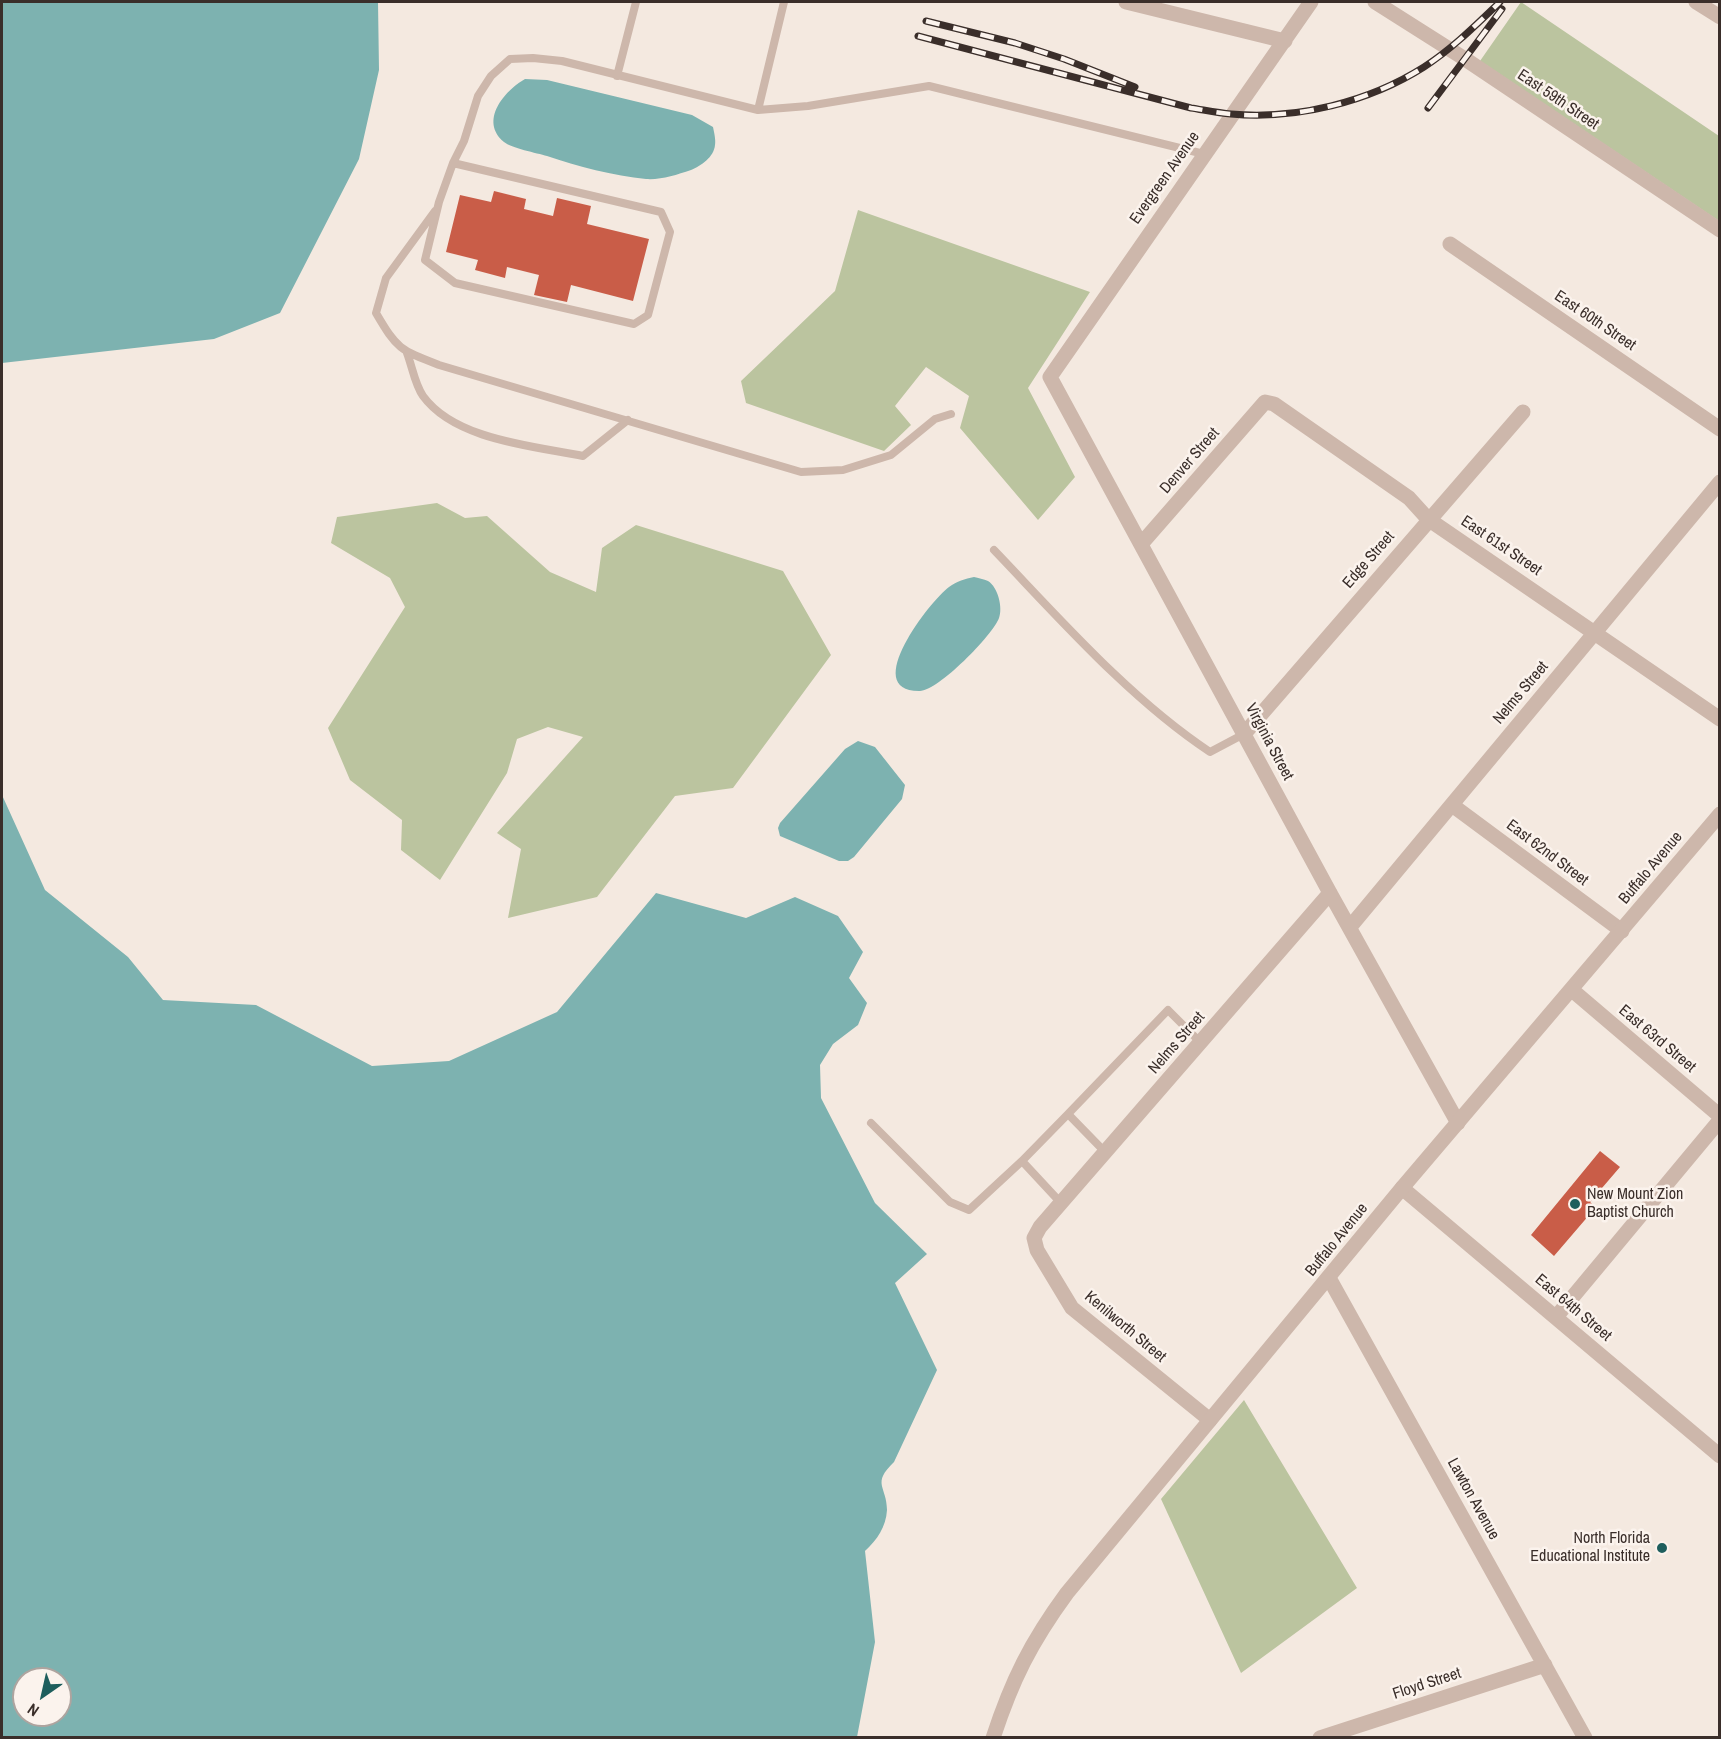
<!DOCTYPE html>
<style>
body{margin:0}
#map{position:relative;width:1721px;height:1739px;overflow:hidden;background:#f4e9e0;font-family:"Archivo Narrow",sans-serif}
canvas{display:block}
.frame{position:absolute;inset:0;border:3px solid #3a2e2a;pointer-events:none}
.north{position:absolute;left:12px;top:1667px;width:60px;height:60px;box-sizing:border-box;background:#fbf3ed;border:2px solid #aea49f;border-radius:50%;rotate:214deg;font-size:16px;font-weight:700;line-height:24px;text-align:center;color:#3a2e2a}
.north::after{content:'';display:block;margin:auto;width:21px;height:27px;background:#1e5e5d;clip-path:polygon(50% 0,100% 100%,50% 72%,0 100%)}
</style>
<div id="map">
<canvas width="1721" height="1739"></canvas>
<div class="frame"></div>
<div class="north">N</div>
</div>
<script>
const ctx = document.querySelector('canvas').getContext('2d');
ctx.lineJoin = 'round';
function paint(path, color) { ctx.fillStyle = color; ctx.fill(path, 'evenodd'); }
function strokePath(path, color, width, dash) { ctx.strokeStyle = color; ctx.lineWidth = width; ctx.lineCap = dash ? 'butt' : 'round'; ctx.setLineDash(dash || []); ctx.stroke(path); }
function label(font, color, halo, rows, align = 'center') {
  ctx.font = font + ' "Archivo Narrow",sans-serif'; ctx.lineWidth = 5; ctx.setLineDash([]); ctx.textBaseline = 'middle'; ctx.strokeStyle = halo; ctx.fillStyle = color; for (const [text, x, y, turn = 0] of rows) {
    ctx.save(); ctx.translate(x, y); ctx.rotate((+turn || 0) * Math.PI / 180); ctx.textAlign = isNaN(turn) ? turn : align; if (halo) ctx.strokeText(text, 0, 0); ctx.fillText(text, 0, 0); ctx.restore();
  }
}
paint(new Path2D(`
 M1521,2L1719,136V221L1480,61Z
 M858,210L1090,292L1028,388L1075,477L1038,520L960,428L969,396L926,367L895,406L911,425L884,451L746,403L741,381L835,291Z
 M437,503L465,518L487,516L550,572L596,592L602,548L636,525L783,571L831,655L733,788L675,796L597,897L508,918L521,849L497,833L583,737L548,727L517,739L507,773L440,880L401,850L402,820L350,780L328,728L405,607L390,578L331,543L337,517Z
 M1244,1400L1357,1588L1241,1673L1161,1499Z`), '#bbc49f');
paint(new Path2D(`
 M2,2H378L379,70L359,159L280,313L214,339L2,363Z
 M525,79L547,80L692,115L713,127C714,132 716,140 715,145C714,157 701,166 691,170C676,175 661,180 646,179C614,176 577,166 547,156C537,153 511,148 504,142C479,121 504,91 525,79Z
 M974,577C978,578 984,579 988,581C998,587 1003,608 999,618C993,635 938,691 920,691C859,692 930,601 949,587C957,581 965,579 974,577Z
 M858,741L875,747L905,785L902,799L854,857L848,861H839L780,836L778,828L780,823L845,749Z
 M2,795L45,890L128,957L163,1000L256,1005L372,1066L449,1061L557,1012L656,893L746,918L795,897L838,916L863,952L849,978L867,1003L858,1025L833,1044L820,1065L821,1098L875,1203L927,1254L895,1283L937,1370L894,1462C871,1484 887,1486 887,1510C886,1527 877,1540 865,1551L875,1642L857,1737H2ZM24,1679H60V1715H24Z`), '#7db2b0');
paint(new Path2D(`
 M494,191L526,199L524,209L553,216L557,198L591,206L587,224L649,239L633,301L571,285L567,302L534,295L539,275L507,267L505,278L475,270L478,260L446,252L460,195L491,202Z
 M1600,1151L1620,1167L1590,1202L1596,1207L1554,1256L1531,1235Z`), '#c95d48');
strokePath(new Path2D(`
 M617,76L636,2
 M758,110L784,2
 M453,163L661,212L670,232L648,315L634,324L455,283L425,260L439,202L453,163L464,141L478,96L491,76L510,59L533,58L562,61L758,110L808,106L929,86L1204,154
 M435,211L386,278L376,313C397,349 400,350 439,365L801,472L843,470L891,455L935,419L951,414
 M407,353C412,366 415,385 423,396C455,440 533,446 583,456L628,420
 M994,550C1060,619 1130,699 1210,752L1244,734
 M1068,1114L1168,1010L1201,1043
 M871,1123L950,1202L969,1210L1022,1161L1061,1203
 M1022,1161L1068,1114L1106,1153`), '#cdb7ab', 8);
strokePath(new Path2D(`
 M1126,2L1285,41
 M1311,2L1050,377L1330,893L1458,1123
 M1375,2L1465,59L1720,230
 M1696,2L1720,17
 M1450,244L1720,429
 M1142,543L1265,402L1274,404L1409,498L1428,519L1720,719
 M1244,734L1523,412
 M1452,805L1622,931
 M1350,927L1720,482
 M1402,1188L1720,1456
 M1329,1278L1585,1738
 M1556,1317L1720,1120
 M1210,1420L1072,1308L1037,1250L1034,1238L1040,1227L1330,893
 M1320,1738L1545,1665`), '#cdb7ab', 15);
strokePath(new Path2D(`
 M1572,990L1720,1116
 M993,1738C1012,1680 1031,1642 1067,1593L1402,1188L1720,814`), '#cdb7ab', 15);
const rail = new Path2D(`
 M926,21L1015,43L1064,59L1135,87
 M918,36L1191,108C1204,110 1218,113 1231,114C1296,120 1369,102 1424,67C1452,49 1476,25 1500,2
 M1428,108L1502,9`);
strokePath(rail, '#3a2e2a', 7);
strokePath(rail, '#fbf3ed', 4.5, [14]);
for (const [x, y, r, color] of [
 [1575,1204,6,"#1e5e5d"],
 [1662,1548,6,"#1e5e5d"]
]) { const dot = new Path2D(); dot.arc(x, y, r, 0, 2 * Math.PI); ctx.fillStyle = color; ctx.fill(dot); strokePath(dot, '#fbf3ed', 2); }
label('16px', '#3a2e2a', '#fbf3ed', [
 ["East 59th Street",1558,100,34],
 ["Evergreen Avenue",1165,178,-55],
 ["East 60th Street",1595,321,34],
 ["Denver Street",1190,461,-49],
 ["East 61st Street",1501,546,34],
 ["Edge Street",1369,560,-49],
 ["Nelms Street",1521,693,-50],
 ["Virginia Street",1269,742,62],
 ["East 62nd Street",1547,853,37],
 ["Buffalo Avenue",1651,868,-50],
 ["East 63rd Street",1657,1039,40],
 ["Nelms Street",1177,1043,-49],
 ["Buffalo Avenue",1337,1240,-51],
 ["East 64th Street",1573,1308,40],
 ["Kenilworth Street",1125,1327,40],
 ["Lawton Avenue",1473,1499,61],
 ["Floyd Street",1427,1684,-18]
]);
label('16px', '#3a2e2a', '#fbf3ed', [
 ["New Mount Zion",1587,1195],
 ["Baptist Church",1587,1213],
 ["North Florida",1650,1539,"right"],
 ["Educational Institute",1650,1557,"right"]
], 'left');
</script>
